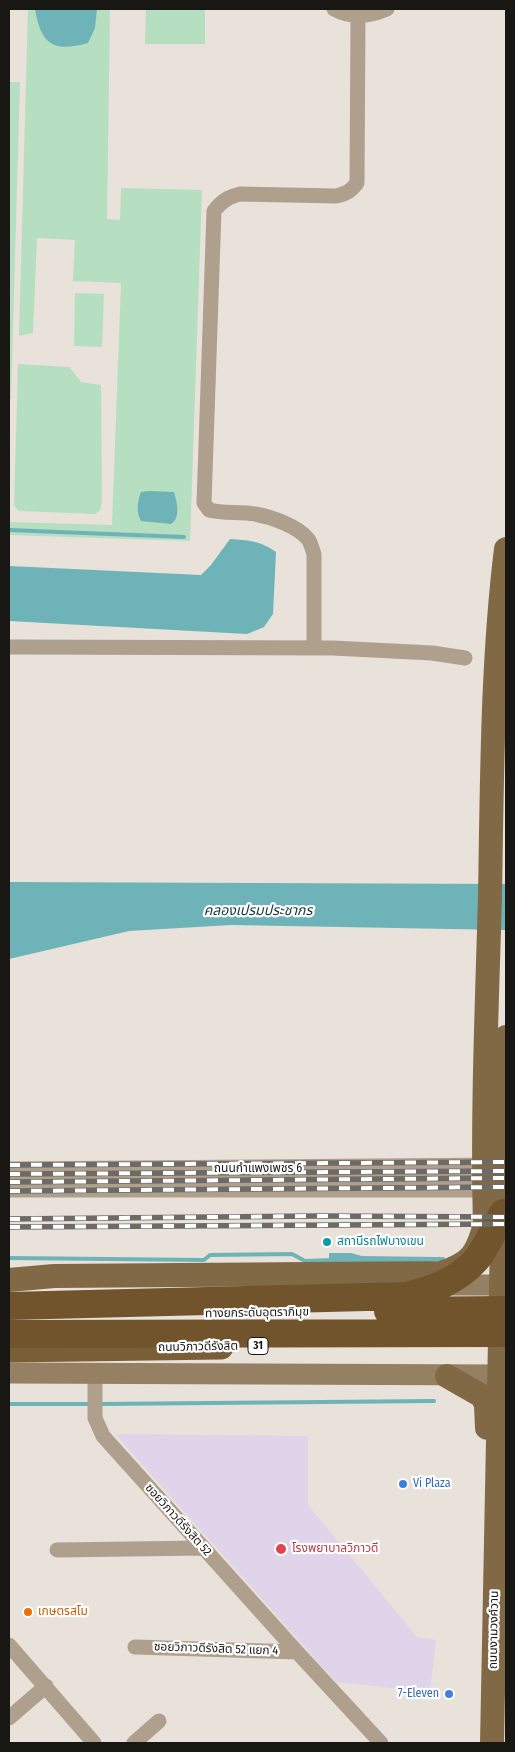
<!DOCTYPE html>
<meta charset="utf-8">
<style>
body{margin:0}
#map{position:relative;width:515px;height:1752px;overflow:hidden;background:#e8e2da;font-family:"Fira Sans Condensed",sans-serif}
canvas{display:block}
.frame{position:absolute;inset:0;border:10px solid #191714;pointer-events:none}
</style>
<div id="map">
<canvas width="515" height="1752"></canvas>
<div class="frame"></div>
</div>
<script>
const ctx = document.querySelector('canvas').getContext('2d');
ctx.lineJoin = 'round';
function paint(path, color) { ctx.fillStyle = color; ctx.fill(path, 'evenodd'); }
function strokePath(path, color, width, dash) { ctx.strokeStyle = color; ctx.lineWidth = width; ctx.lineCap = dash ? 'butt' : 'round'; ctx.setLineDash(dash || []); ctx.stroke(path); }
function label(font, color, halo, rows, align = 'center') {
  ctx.font = font + ' "Fira Sans Condensed","Noto Sans Thai",sans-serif'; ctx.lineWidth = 4.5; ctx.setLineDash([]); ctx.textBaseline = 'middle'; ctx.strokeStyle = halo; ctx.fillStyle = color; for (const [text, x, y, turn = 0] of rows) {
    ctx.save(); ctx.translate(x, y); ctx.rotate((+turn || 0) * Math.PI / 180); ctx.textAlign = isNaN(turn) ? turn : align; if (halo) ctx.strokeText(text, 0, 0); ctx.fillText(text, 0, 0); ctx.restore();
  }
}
paint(new Path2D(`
 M115,1434L308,1436V1505L417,1637L436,1640L430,1692L336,1682Z`), '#dfd4e9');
paint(new Path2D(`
 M28,9H110L107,219L120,220L121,188L202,190L190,541L9,535V522L112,525L121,283L73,281L75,240L37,238L33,333L19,336Z
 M146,9H205V44H145Z
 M9,82H20L11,399H9Z
 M75,293L104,294L102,347L74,346Z
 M18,364L69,367L81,382L101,385L102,502L100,511L95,514L19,511L14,506Z`), '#b5dfc0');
paint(new Path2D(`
 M35,9H97L95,28L88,43C53,53 41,44 35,9Z
 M149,491L174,492C177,502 181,518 171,524L141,521C136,512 137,502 141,492Z
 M230,539C249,540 260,541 276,552L273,614L264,627L247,634L9,621V566L201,575L211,565Z
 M9,882L506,884V930L231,925L129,931L9,959Z
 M329,1253H351L362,1256L435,1257V1262L329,1264Z`), '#6eb3b7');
strokePath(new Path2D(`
 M9,530L184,537
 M9,1258L204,1260L210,1255L292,1254L305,1261L333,1260
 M430,1259H443
 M9,1404H92
 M99,1404L434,1401`), '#6eb3b7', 4);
strokePath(new Path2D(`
 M334,9C352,19 369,17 387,9
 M9,647L333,648L432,653L465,658
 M314,648V554C312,549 311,543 308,539C297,526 272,517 255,514C240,511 224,514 209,510L204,503L214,211C222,201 228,197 240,194L336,196C346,194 351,191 357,183L358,16
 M95,1373V1418L103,1436L297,1652L381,1743
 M57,1550L204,1548
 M9,1645L94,1743
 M135,1647L297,1652
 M9,1718L46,1686
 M134,1743L159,1721`), '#afa08e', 15);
strokePath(new Path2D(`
 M9,1171L498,1167
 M9,1188H498`), '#afa08e', 19);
strokePath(new Path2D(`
 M439,1285H506
 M9,1373L506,1375`), '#958064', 21);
strokePath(new Path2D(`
 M9,1280L54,1276L441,1273C471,1263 477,1254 485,1224C482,1115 487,1005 490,896C492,781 492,663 506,549
 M447,1376L482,1396L486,1405L487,1428
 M492,1743L506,1037`), '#826946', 24);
strokePath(new Path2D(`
 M9,1350L221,1347`), '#7a5e38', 25);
strokePath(new Path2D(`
 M9,1306L406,1296C432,1290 457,1281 475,1261C486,1249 495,1227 503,1213
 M388,1311L506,1310
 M9,1334L506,1333`), '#71542b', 28);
const rail = new Path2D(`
 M9,1165L506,1162
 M9,1174L506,1171
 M9,1182L506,1178
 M9,1191L506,1187
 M9,1219L317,1216L506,1217
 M9,1227L506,1224`);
strokePath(rail, '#6e6b66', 5.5);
strokePath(rail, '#fff', 4, [11]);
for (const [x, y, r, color] of [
 [327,1242,5,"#0f9aa8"],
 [403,1484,5,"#3f7fe0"],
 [281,1549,6,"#e0444e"],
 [28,1612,5,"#e8710a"],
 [449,1694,5,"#3f7fe0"]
]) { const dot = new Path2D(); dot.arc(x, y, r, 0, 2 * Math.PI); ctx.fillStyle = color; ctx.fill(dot); strokePath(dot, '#fff', 2); }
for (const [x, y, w] of [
 [258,1346,20]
]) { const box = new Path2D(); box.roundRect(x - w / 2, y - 8.5, w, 17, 4); ctx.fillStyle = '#fff'; ctx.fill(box); strokePath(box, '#191714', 1); }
label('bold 11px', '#191714', null, [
 ["31",258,1346]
]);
label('12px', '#191714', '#fff', [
 ["ถนนกำแพงเพชร 6",258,1169],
 ["ทางยกระดับอุตราภิมุข",257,1313,-1],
 ["ถนนวิภาวดีรังสิต",198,1347,-1],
 ["ซอยวิภาวดีรังสิต 52",178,1520,48],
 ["ถนนงามวงศ์วาน",494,1630,-89],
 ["ซอยวิภาวดีรังสิต 52 แยก 4",216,1649,2]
]);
label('12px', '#0d838f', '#fff', [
 ["สถานีรถไฟบางเขน",337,1242]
], 'left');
label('12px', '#366cbe', '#fff', [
 ["Vi Plaza",413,1484],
 ["7-Eleven",439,1694,"right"]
], 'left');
label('12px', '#be3a42', '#fff', [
 ["โรงพยาบาลวิภาวดี",292,1549]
], 'left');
label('12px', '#c56008', '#fff', [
 ["เกษตรสโม",38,1612]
], 'left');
label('italic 14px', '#16383a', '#fff', [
 ["คลองเปรมประชากร",258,911]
]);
</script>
